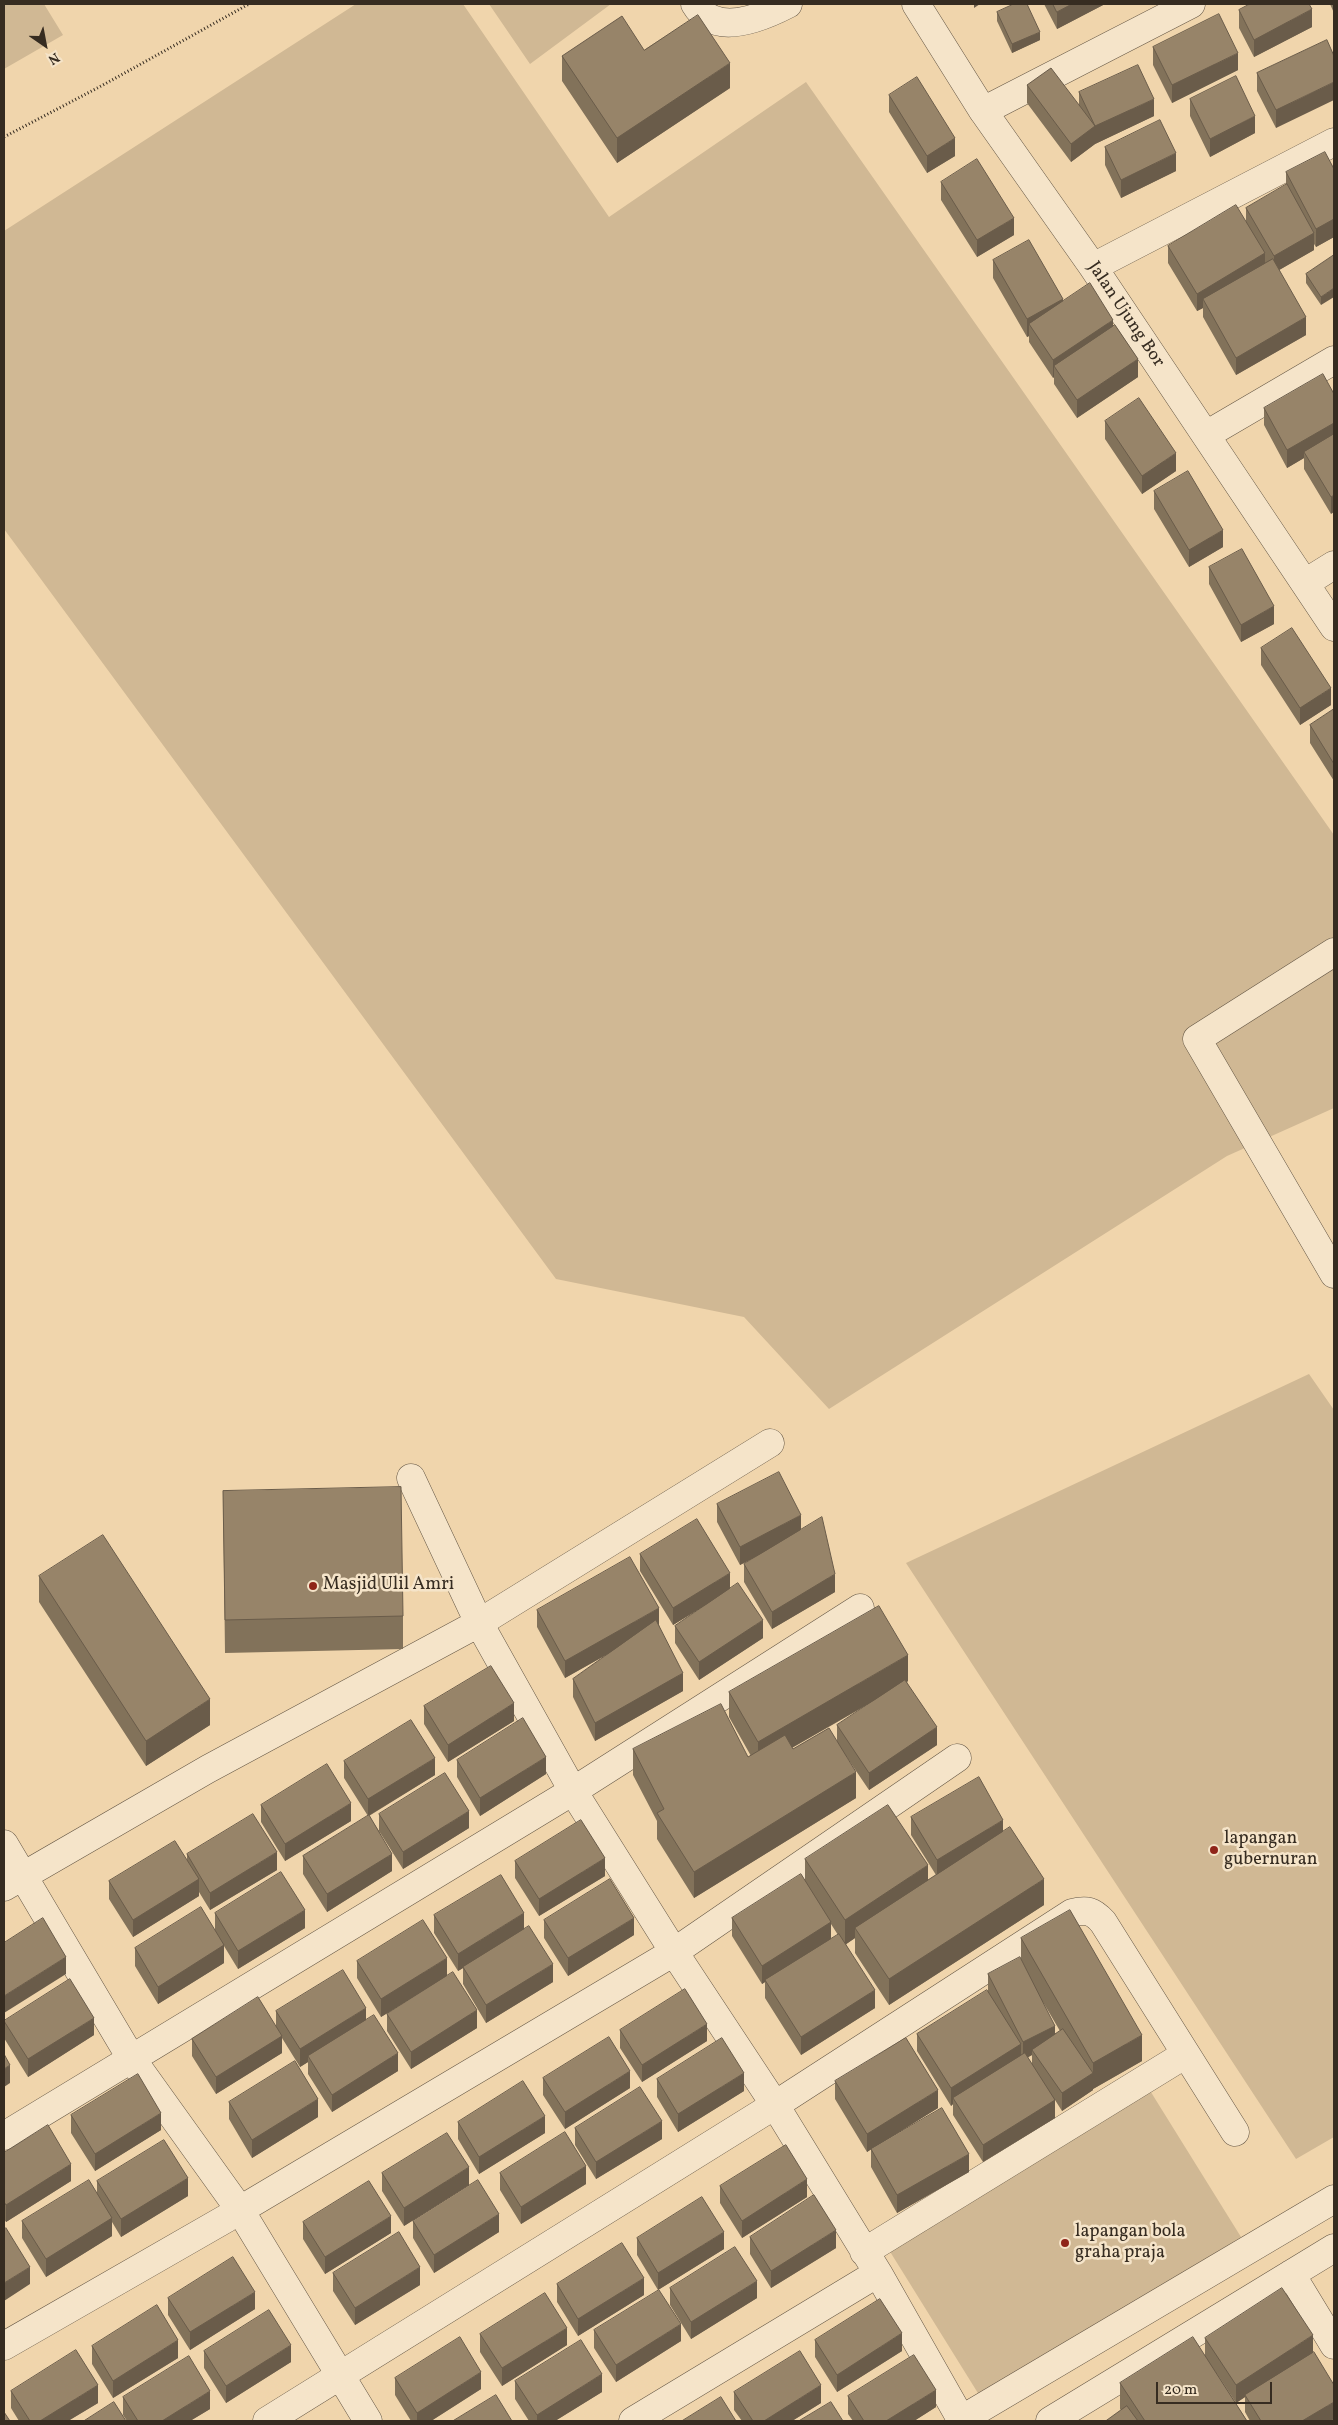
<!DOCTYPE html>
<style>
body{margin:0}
#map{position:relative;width:1338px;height:2425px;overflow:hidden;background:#f0d5ac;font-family:Vollkorn,serif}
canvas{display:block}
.frame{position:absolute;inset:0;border:5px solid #362c21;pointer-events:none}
.north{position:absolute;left:20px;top:20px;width:50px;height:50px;-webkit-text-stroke:4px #f5e4c9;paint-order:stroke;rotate:147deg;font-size:14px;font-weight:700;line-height:20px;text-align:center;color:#362c21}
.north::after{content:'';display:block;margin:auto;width:18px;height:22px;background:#362c21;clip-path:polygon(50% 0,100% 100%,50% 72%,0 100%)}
.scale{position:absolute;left:1156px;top:2382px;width:116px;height:22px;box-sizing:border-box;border:2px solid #362c21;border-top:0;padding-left:6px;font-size:15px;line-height:18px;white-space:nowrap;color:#362c21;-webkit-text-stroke:4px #f5e4c9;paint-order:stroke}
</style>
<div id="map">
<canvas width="1338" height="2425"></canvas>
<div class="frame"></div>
<div class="north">N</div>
<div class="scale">20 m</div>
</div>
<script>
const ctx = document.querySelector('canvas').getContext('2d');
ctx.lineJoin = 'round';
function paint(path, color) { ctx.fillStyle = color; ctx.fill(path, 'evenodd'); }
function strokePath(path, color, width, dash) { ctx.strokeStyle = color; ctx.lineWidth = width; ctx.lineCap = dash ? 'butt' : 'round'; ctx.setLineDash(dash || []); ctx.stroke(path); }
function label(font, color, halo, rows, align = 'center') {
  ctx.font = font + ' Vollkorn,serif'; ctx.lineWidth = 5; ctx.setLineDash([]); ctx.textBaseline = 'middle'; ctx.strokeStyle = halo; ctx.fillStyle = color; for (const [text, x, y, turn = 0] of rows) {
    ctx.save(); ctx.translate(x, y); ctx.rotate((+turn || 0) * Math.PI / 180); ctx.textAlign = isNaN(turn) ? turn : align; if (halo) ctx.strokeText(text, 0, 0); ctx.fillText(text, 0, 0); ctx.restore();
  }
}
paint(new Path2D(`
 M4,4H44L63,35L4,69Z
 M356,4H463L609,217L806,82L1334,835V1108L1227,1156L829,1409L744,1317L556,1279L4,529V231Z
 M489,4H611L530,64Z
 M1309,1374L1334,1410V2137L1296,2159L906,1563Z
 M1149,2089L1241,2237L981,2398L889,2250Z`), '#d0b894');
const minor = new Path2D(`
 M695,4C715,38 761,18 788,4
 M916,4L983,111L1093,267L1334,627
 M983,111L1191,4
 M1093,267L1334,142
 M1206,435L1334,360
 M1305,583L1334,565
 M1334,952L1197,1039L1334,1274
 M411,1478L479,1623L770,1443
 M4,1844L131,2058L240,2210L368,2421
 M4,1887L208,1769L479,1623L573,1791L674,1952L957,1758
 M4,2136L573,1791L860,1608
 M240,2210L674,1952L775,2105L1072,1913C1087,1909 1093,1911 1103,1922L1235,2132
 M864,2252L1186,2054
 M1291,2274L1334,2345
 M4,2346L227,2218
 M267,2421L775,2105L878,2273L962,2421
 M633,2421L878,2273
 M959,2421L1334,2199
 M1050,2421L1334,2248`);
strokePath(minor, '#645644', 29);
strokePath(new Path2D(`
 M4,137L103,85L249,4`), '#362c21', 3, [1, 2.5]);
strokePath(minor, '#f5e4c9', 28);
paint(new Path2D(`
 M1044,4H1105L1057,29Z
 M1330,4H1334V13Z
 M1239,10L1312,27L1254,57L1239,28Z
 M997,12L1040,40L1012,53L997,21Z
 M1327,40L1276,128L1257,91V73Z
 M1153,47L1238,70L1172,103L1153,65Z
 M644,50L730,88L617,163L562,81V56Z
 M1027,85L1079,105V92L1154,116L1095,144L1071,162L1027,103Z
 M889,95L955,156L927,173L889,112Z
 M1190,99L1255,133L1210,157L1190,116Z
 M1105,147L1176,171L1121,198L1105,165Z
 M1334,169V237L1316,247L1314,244V250L1279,270L1306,335L1236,375L1203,317V308L1197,311L1168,263V246L1246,222V208L1286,185V172Z
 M941,182L1014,235L977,257L941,200Z
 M1334,255L1321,305L1306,283V274Z
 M993,260L1063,301L1113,326L1138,377L1077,418L1054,384V377L1053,378L1029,342V336L1027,337L993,278Z
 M1334,394L1331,514L1304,469V458L1287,468L1264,425V408Z
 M1105,421L1176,471L1142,494L1105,439Z
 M1154,491L1223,547L1189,567L1154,509Z
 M1209,567L1274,624L1241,642L1209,584Z
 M1261,648L1331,705L1300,725L1261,665Z
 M1334,709V781L1310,743V725Z
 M223,1491L403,1616V1649L225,1653Z
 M717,1504L801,1530L835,1592L772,1629L744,1582V1564L759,1555L740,1565L717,1522Z
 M640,1554L730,1589L763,1638L699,1680L675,1643V1626L706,1605L673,1625L640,1571Z
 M39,1576L210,1725L146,1766L39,1602Z
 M537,1610L659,1625L683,1691L595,1741L573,1697V1679L608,1654L565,1678L537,1627Z
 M908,1681L907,1682L937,1745L869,1790L846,1756L856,1798L694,1898L657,1839V1821L633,1775V1749L748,1757L751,1756L729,1717V1692ZM874,1701L837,1725V1742L793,1749L792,1748Z
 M424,1706L514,1721L448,1762L424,1724Z
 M457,1760L546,1774L480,1816L457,1777Z
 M344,1761L435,1775L369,1816L379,1831V1814L469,1828L403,1869L379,1831L392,1871L327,1912L303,1874V1856L368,1816L344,1778Z
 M261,1805L351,1821L285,1861L261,1822Z
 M911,1817L1003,1831L1044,1905L889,2005L855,1953V1938L846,1944L875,2008L801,2055L765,1998V1982L762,1984L732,1936V1918L805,1880V1859L928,1880L936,1875L911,1835ZM831,1924L838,1935L831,1939Z
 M187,1854L277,1870L210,1910L199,1892V1896L133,1937L109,1899V1881L187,1860Z
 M515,1861L605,1876L539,1916L515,1878Z
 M215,1913L305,1928L238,1969L224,1946V1963L158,2004L135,1966V1948L215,1930Z
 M434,1915L553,1982L486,2023L463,1984V1968L458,1971L434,1933Z
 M544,1920L634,1935L568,1976L544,1938Z
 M1021,1938L1142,2061L1093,2089V2090L1062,2111L1055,2100V2118L983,2162L953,2115V2104L951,2106L917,2051V2034L988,1991V1974L1021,1959ZM1043,2002L1060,2031L1055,2034ZM1032,2055V2064L1028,2057Z
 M357,1961L447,1976L477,2028L411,2069L387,2031V2014L444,1978L381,2017L357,1978Z
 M276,2011L366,2020L398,2071L332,2112L308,2074V2062L300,2067L282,2038V2053L216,2094L192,2056V2039L276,2026Z
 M4,2021L94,2035L28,2077L4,2038Z
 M620,2030L707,2041L642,2082L620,2048Z
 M543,2078L630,2088L565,2129L543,2095Z
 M657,2079L744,2091L678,2132L657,2097Z
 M835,2081L938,2108L872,2149L969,2172L897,2213L871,2167V2149L867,2152L835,2099Z
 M229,2102L318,2117L252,2158L229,2119Z
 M71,2115L161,2130L95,2171L71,2133Z
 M458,2122L545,2133L479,2174L458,2139Z
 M575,2128L662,2139L596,2179L575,2145Z
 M4,2153L71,2181L6,2222L4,2219Z
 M382,2173L469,2185L404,2226L382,2191Z
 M500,2173L586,2184L521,2224L500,2190Z
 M97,2181L188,2196L121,2237L112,2222V2236L46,2277L22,2238V2221L97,2194Z
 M720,2186L807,2197L742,2238L720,2203Z
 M413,2221L499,2232L434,2273L413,2238Z
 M303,2222L391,2233L325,2274L303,2239Z
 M750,2237L836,2248L771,2288L750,2254Z
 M637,2238L724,2249L658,2290L637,2255Z
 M333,2273L420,2285L355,2325L333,2291Z
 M557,2284L644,2295L578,2336L557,2302Z
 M670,2288L757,2298L691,2339L670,2305Z
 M168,2298L255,2309L190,2350L168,2315Z
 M594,2330L681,2341L616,2382L594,2348Z
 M480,2334L567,2345L502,2386L480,2352Z
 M1205,2338L1313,2353L1331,2421H1250L1245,2412V2397L1236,2403L1214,2369L1247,2421H1106L1121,2410L1120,2409V2383L1205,2355Z
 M815,2340L902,2351L837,2392L815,2357Z
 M92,2346L178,2358L113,2398L92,2364Z
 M204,2351L291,2362L226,2403L204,2368Z
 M395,2378L481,2389L431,2421H411L395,2395Z
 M515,2381L602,2392L555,2421H529L515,2399Z
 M11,2391L98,2403L68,2421H19L11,2408Z
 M734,2392L821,2403L792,2421H742L734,2410Z
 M848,2396L936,2407L914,2421H853L848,2414Z
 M123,2397L210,2409L190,2421H127L123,2415Z`), '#82725a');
paint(new Path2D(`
 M974,4H980L974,8Z
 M1072,4H1105L1057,29V12Z
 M1312,9V27L1254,57V40Z
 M1040,32V40L1012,53V44Z
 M1238,53V70L1172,103V85Z
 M730,63V88L617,163V138Z
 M1334,82V100L1276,128V110Z
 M1154,99V116L1095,144L1071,162V144L1095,126Z
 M1255,116V133L1210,157V139Z
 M955,138V156L927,173V156Z
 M1176,153V171L1121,198V180Z
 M1014,218V235L977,257V240Z
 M1334,219V237L1316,247V229Z
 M1314,233V250L1274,273V256Z
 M1265,253V270L1203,299V308L1197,311V294Z
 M1334,288V297L1321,305V297Z
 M1063,299V316L1029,324V336L1027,337V319Z
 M1306,317V335L1236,375V358Z
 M1113,320V337L1054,366V377L1053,378V360Z
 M1138,359V377L1077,418V400Z
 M1334,423V441L1304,452V458L1287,468V450Z
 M1176,453V471L1142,494V476Z
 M1334,495V512L1331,514V497Z
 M1223,530V547L1189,567V550Z
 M1274,606V624L1241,642V625Z
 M1331,688V705L1300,725V708Z
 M801,1515V1533L740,1565V1547Z
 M730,1573V1590L673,1625V1608Z
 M835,1574V1592L772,1629V1612Z
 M659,1608V1625L565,1678V1661Z
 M763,1620V1638L699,1680V1662Z
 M908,1655V1681L758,1767V1742Z
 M683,1673V1691L595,1741V1723Z
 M210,1699V1725L146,1766V1741Z
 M514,1703V1721L448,1762V1745Z
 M937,1727V1745L869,1790V1773Z
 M546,1757V1774L480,1816V1798Z
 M435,1758V1775L368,1816V1799Z
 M856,1772V1798L694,1898V1872Z
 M351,1803V1821L285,1861V1844Z
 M469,1811V1828L403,1869V1852Z
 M1003,1820V1838L937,1877V1860Z
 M277,1852V1870L210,1910V1893Z
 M392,1854V1871L327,1912V1894Z
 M605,1858V1876L539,1916V1899Z
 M928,1865V1891L855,1928V1938L845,1945V1920Z
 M199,1879V1896L133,1937V1920Z
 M1044,1879V1905L889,2005V1979Z
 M305,1910V1928L238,1969V1951Z
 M524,1913V1931L463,1967V1968L458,1971V1954Z
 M634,1918V1935L568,1976V1958Z
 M831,1922V1939L762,1984V1966Z
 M224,1945V1963L158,2004V1987Z
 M66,1957V1974L4,2013V1996Z
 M447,1958V1976L381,2017V1999Z
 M553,1964V1982L486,2023V2005Z
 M875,1990V2008L801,2055V2037Z
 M366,2008V2026L308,2056V2062L300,2067V2049Z
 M477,2010V2028L411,2069V2052Z
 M94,2018V2035L28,2077V2059Z
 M707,2024V2041L642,2082V2065Z
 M1055,2026V2043L1032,2050V2055L1023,2060V2042Z
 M1142,2035V2061L1093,2089V2090L1062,2111V2093L1093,2073V2063Z
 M282,2036V2053L216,2094V2077Z
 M1021,2044V2062L953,2098V2104L951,2106V2088Z
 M398,2053V2071L332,2112V2095Z
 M10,2065V2083L4,2087V2069Z
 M630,2071V2088L565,2129V2112Z
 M744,2073V2091L678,2132V2114Z
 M938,2090V2108L867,2152V2134Z
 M318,2099V2117L252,2158V2140Z
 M1055,2100V2118L983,2162V2145Z
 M161,2113V2130L95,2171V2154Z
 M545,2116V2133L479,2174V2157Z
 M662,2121V2139L596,2179V2162Z
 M969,2154V2172L897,2213V2195Z
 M71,2164V2181L6,2222V2205Z
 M586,2166V2184L521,2224V2207Z
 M469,2167V2185L404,2226V2208Z
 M188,2178V2196L121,2237V2219Z
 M807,2179V2197L742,2238V2221Z
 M499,2214V2232L434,2273V2255Z
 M391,2216V2233L325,2274V2257Z
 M112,2218V2236L46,2277V2259Z
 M836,2230V2248L771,2288V2271Z
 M724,2232V2249L658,2290V2273Z
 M30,2267V2284L4,2301V2283Z
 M420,2267V2285L355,2325V2308Z
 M644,2278V2295L578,2336V2319Z
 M757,2281V2298L691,2339V2322Z
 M255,2292V2309L190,2350V2332Z
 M681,2324V2341L616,2382V2365Z
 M567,2328V2345L502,2386V2368Z
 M902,2333V2351L837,2392V2375Z
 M1313,2335V2353L1245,2395V2397L1236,2403V2385Z
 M178,2340V2358L113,2398V2381Z
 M291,2345V2362L226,2403V2386Z
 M481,2372V2389L431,2421H417V2413Z
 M602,2374V2392L555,2421H537V2415Z
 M98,2385V2403L68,2421H40Z
 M821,2385V2403L792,2421H764Z
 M936,2390V2407L914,2421H886Z
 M210,2391V2409L190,2421H162Z
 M1334,2402V2419L1331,2421H1302Z`), '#6a5c4a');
const building = new Path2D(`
 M1014,4H1027L1040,32L1012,44L997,12Z
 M1053,4H1072L1057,12Z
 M1250,4H1309L1312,9L1254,40L1239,10Z
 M1219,14L1238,53L1172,85L1153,47Z
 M698,15L730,63L617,138L562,56L622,16L644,50Z
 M1327,40L1334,56V82L1276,110L1257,73Z
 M1138,65L1154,99L1095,126L1071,144L1027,85L1051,68L1095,126L1079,92Z
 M1236,76L1255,116L1210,139L1190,99Z
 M917,77L955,138L927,156L889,95Z
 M1160,120L1176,153L1121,180L1105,147Z
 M1325,152L1334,169V219L1316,229L1286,172Z
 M977,159L1014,218L977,240L941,182Z
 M1287,184L1314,233L1274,256L1246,208Z
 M1236,205L1265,253L1197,294L1168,246Z
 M1029,240L1063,299L1027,319L993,260Z
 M1334,255V288L1321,297L1306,274Z
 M1273,259L1306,317L1236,358L1203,299Z
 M1090,283L1113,320L1053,360L1029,324Z
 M1115,325L1138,359L1077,400L1054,366Z
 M1323,374L1334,394V423L1287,450L1264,408Z
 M1139,398L1176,453L1142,476L1105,421Z
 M1334,434V495L1331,497L1304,452Z
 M1188,471L1223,530L1189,550L1154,491Z
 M1242,549L1274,606L1241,625L1209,567Z
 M1292,628L1331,688L1300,708L1261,648Z
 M1334,709V764L1310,725Z
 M779,1472L801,1515L740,1547L717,1504Z
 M401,1487L403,1616L225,1620L223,1491Z
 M822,1517L835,1574L772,1612L744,1564Z
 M697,1519L730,1573L673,1608L640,1554Z
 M103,1535L210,1699L146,1741L39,1576Z
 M630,1557L659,1608L565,1661L537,1610Z
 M738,1583L763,1620L699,1662L675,1626Z
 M879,1606L908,1655L758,1742L729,1692Z
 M656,1620L683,1673L595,1723L573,1679Z
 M491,1666L514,1703L448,1745L424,1706Z
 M905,1680L937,1727L869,1773L837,1725Z
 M721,1704L748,1757L785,1735L793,1749L829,1728L856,1772L694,1872L657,1813L664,1809L633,1749Z
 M523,1718L546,1757L480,1798L457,1760Z
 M411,1720L435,1758L368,1799L344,1761Z
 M327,1764L351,1803L285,1844L261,1805Z
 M445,1773L469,1811L403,1852L379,1814Z
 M979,1777L1003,1820L937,1860L911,1817Z
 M888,1805L928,1865L845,1920L805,1859Z
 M253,1814L277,1852L210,1893L187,1854Z
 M369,1815L392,1854L327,1894L303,1856Z
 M581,1820L605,1858L539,1899L515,1861Z
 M1010,1827L1044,1879L889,1979L855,1928Z
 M175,1841L199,1879L133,1920L109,1881Z
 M281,1872L305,1910L238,1951L215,1913Z
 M801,1874L831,1922L762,1966L732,1918Z
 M501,1875L524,1913L458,1954L434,1915Z
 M610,1879L634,1918L568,1958L544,1920Z
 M201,1907L224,1945L158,1987L135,1948Z
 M1070,1910L1142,2035L1093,2063L1021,1938Z
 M43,1918L66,1957L4,1996V1943Z
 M423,1920L447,1958L381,1999L357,1961Z
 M529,1926L553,1964L486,2005L463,1967Z
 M839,1934L875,1990L801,2037L765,1980Z
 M1020,1957L1055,2026L1023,2042L988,1974Z
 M343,1970L366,2008L300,2049L276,2011Z
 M453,1972L477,2010L411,2052L387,2014Z
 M70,1979L94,2018L28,2059L4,2021Z
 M685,1989L707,2024L642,2065L620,2030Z
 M987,1990L1021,2044L951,2088L917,2034Z
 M258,1997L282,2036L216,2077L192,2039Z
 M374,2015L398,2053L332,2095L308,2056Z
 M1063,2029L1093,2073L1062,2093L1032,2050Z
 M609,2037L630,2071L565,2112L543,2078Z
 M722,2038L744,2073L678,2114L657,2079Z
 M906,2038L938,2090L867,2134L835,2081Z
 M1025,2053L1055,2100L983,2145L953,2098Z
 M4,2054L10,2065L4,2069Z
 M295,2061L318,2099L252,2140L229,2102Z
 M138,2074L161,2113L95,2154L71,2115Z
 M523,2081L545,2116L479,2157L458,2122Z
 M640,2087L662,2121L596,2162L575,2128Z
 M942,2108L969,2154L897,2195L871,2149Z
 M48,2125L71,2164L6,2205L4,2202V2153Z
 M565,2132L586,2166L521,2207L500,2173Z
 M447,2133L469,2167L404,2208L382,2173Z
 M164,2140L188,2178L121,2219L97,2181Z
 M786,2145L807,2179L742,2221L720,2186Z
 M89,2180L112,2218L46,2259L22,2221Z
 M478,2180L499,2214L434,2255L413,2221Z
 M369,2181L391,2216L325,2257L303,2222Z
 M814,2195L836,2230L771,2271L750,2237Z
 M702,2197L724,2232L658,2273L637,2238Z
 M6,2228L30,2267L4,2283V2230Z
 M399,2232L420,2267L355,2308L333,2273Z
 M622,2243L644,2278L578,2319L557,2284Z
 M735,2247L757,2281L691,2322L670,2288Z
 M233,2257L255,2292L190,2332L168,2298Z
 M1282,2288L1313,2335L1236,2385L1205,2338Z
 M659,2290L681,2324L616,2365L594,2330Z
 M545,2293L567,2328L502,2368L480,2334Z
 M880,2299L902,2333L837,2375L815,2340Z
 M157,2305L178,2340L113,2381L92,2346Z
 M269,2310L291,2345L226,2386L204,2351Z
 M460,2337L481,2372L417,2413L395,2378Z
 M1193,2337L1247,2421H1145L1120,2383Z
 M581,2340L602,2374L537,2415L515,2381Z
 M76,2350L98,2385L40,2421H30L11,2391Z
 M800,2351L821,2385L764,2421H753L734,2392Z
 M1314,2352L1334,2385V2402L1302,2421H1261L1245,2395Z
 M914,2355L936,2390L886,2421H864L848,2396Z
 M189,2356L210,2391L162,2421H138L123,2397Z
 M496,2395L512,2421H453Z
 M721,2397L736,2421H682Z
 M114,2402L126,2421H84Z
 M831,2402L843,2421H799Z
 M1127,2406L1138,2421H1106Z
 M4,2412L10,2421H4Z`);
paint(building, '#978469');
strokePath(building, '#6a5c4a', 1);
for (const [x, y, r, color] of [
 [313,1586,5,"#8f2418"],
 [1214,1850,5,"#8f2418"],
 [1065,2243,5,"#8f2418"]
]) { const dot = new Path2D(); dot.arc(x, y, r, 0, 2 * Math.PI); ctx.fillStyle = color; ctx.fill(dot); strokePath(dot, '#f5e4c9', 2); }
label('18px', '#362c21', '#f5e4c9', [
 ["Jalan Ujung Bor",1125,315,56]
]);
label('18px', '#362c21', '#f5e4c9', [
 ["Masjid Ulil Amri",323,1586],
 ["lapangan",1224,1840],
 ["gubernuran",1224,1861],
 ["lapangan bola",1075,2233],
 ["graha praja",1075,2254]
], 'left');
</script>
